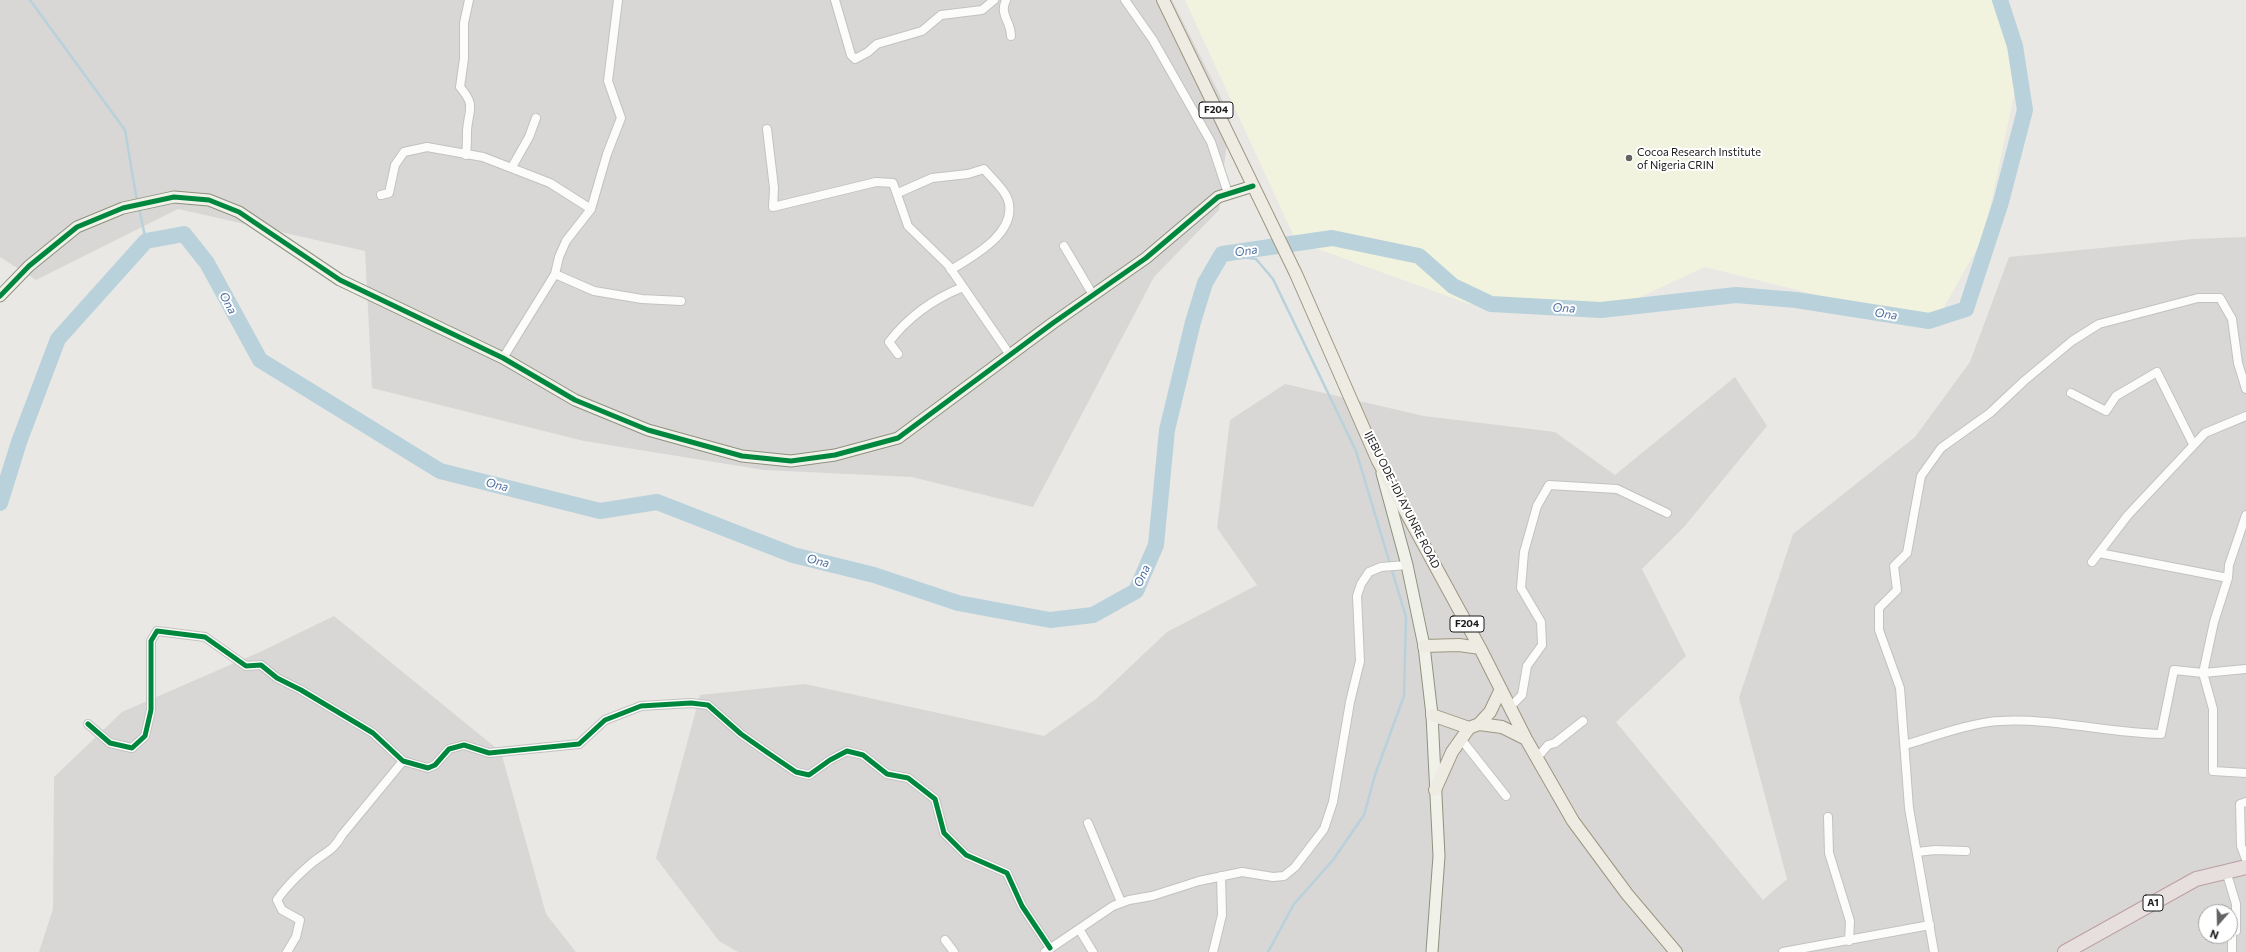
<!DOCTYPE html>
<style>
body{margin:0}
#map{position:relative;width:2246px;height:952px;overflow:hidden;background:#e9e8e4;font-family:Commissioner,sans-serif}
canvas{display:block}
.north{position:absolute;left:2198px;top:904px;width:40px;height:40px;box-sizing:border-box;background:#fff;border:1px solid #a4a4a4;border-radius:50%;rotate:200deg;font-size:11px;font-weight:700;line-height:16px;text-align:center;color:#1b1b1b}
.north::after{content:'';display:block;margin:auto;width:14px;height:18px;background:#636361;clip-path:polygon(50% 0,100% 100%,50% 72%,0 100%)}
</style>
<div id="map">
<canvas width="2246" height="952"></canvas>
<div class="north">N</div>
</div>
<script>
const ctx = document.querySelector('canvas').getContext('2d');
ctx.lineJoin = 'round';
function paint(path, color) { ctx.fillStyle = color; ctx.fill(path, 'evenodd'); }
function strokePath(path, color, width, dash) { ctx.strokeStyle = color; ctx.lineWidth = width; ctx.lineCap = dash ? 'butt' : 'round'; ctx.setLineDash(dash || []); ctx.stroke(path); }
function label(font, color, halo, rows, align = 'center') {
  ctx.font = font + ' Commissioner,sans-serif'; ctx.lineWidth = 4; ctx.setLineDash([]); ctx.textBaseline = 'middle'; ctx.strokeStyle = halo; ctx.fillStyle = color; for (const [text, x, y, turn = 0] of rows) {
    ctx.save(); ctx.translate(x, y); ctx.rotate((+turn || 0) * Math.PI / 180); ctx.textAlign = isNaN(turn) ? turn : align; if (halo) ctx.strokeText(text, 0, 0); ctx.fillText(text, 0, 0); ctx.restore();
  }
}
paint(new Path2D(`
 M0,0H1172L1230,115L1219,210L1154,277L1033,507L912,477L764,470L584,441L372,388L365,251L178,209L36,280L0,257Z
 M2246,237V952H738L719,941L656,858L700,695L805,684L1044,736L1096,699L1167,632L1257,585L1217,528L1230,420L1285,384L1424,416L1555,432L1615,475L1735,377L1767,426L1684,527L1642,569L1686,656L1616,722L1763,900L1787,879L1739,698L1793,534L1915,437L1970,362L2009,257L2193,239ZM2206,912H2230V936H2206Z
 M334,616L501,752L546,914L576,952H39L53,909L54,777L122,712L262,651Z`), '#d8d7d5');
paint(new Path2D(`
 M1185,0H1999L2017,81L1984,236L1939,316L1841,301L1705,267L1599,316L1469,304L1296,241Z`), '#f2f3de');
strokePath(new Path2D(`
 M30,0L125,130L137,201
 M139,208L146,241
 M1222,254L1256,259L1273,279L1356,451L1406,617L1404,696L1375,775L1364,815L1333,860L1294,904L1268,952`), '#b8d1db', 2.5);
strokePath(new Path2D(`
 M0,503L19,442L58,339L146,241L184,234L207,263L260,360L440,471L600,511L657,502L793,555L874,575L958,603L1050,620L1093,615L1136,591L1156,545L1167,430L1193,322L1205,283L1222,254L1332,238L1419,256L1453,286L1491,304L1601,310L1736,295L1796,300L1929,321L1966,309L2001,202L2025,110L2015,46L2000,0`), '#b8d1db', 16);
const street = new Path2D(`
 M835,0L851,55L855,59L868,52L877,44L922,31L941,15L982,10L994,0
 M1006,0C999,15 1011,21 1011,36
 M1125,0L1153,40L1211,142L1228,193
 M767,129L774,188L773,207L876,182L893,183L908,226L948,265L1010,355
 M466,155C467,147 467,138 467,130C469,108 476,106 460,87L464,59V23L469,0
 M512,167L529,137L536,118
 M898,193L932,178L968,174L984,169C992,179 1007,191 1009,204C1014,235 973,256 951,270
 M381,195L389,193L395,165L404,152L427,147L483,157L550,183L591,209
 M1064,246L1093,295
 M555,274L594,291L642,299L681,301
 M898,354L889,342C909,316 933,299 963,287
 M503,358L555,274L559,257L566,241L591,209L607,154L621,118L608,81L618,0
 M2071,393L2106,411L2116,396L2157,372L2193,444
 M2099,553L2228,578L2214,622L2203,673L2246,669
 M2092,562L2128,515L2205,433L2246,416
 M2228,578L2229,565L2246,515
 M1510,707L1522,695L1527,666L1542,645L1541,622L1521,588L1524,552L1537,506L1549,485L1617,489L1667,513
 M88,724L110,743L132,748L145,736L151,710V641L157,631L205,637L246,666L261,665L277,678L301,690L373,733L403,761L428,768L435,765L449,749L464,745L489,753L579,744L605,720L641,706L691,703L708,705L741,734L768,753L796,772L809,775L830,760L847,751L863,755L887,774L908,778L935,799L944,833L966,855L1007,873L1022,906L1050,948
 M1461,739L1506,796
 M1905,745C1932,737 1973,722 2000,721C2054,718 2107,733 2161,734L2174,670L2203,673L2213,709V771L2246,773
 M1537,758L1548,745L1555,743L1583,721
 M2246,802L2240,804L2241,846L2246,859
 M1828,817L1829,853L1850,921L1849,941
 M1088,823L1121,902
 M1917,852L1935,850L1966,851
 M2226,871L2236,904V931
 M2232,925V952
 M1079,929L1093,952
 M945,940L954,952
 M287,952L296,937L300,920L282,910L277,900C287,885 299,874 313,862C326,852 334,850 342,835L403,761
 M1045,952L1113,906L1129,900L1152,896L1199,881L1242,872L1273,877L1284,876L1295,867L1324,829L1333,802L1350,702L1360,661L1357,596L1361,584L1369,572L1381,567L1407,565
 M1213,952L1222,915L1221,876
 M1783,952L1930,925
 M1934,952L1909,808L1900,688L1879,630V608L1897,590L1894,566L1907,553L1921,476L1941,448L1990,413L2024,381L2072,341L2099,324L2198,298H2220L2232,319L2238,363L2246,389`);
const secondary = new Path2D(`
 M0,296L29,266L77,227L123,208L174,197L209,200L239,212L340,280L503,358L575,400L648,430L742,456L791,461L835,455L898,438L1053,323L1146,258L1218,197L1253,186
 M1382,473L1407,565L1424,646L1432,715L1439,856L1432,952`);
const primary = new Path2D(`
 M1163,0L1296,274L1378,461L1480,648L1526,739L1573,821L1627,894L1676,952
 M1424,646L1459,645L1480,648
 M1432,715L1469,728
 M1479,724L1502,727L1526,739
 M1435,790L1452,752L1469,728L1479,724L1490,712L1501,689`);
const highway = new Path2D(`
 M2065,952L2196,879L2246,867`);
strokePath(street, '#c2c2c0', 10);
strokePath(secondary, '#8e917d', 13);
strokePath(primary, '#9d9782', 14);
strokePath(highway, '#bc9da3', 16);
strokePath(street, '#fcfcfb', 8);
strokePath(secondary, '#f0f1e9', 11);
strokePath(primary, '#eeebe3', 12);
strokePath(highway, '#e7dede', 14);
strokePath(new Path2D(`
 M0,296L29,266L77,227L123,208L174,197L209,200L239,212L340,280L503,358L575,400L648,430L742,456L791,461L835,455L898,438L1053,323L1146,258L1218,197L1253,186
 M88,724L110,743L132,748L145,736L151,710V641L157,631L205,637L246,666L261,665L277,678L301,690L373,733L403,761L428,768L435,765L449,749L464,745L489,753L579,744L605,720L641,706L691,703L708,705L741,734L768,753L796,772L809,775L830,760L847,751L863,755L887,774L908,778L935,799L944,833L966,855L1007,873L1022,906L1050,948`), '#00873e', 5);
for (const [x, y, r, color] of [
 [1629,158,4,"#636361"]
]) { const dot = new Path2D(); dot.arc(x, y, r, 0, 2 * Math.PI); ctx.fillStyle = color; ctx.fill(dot); strokePath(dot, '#fff', 1.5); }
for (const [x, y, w] of [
 [1216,110,34],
 [1467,624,34],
 [2153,903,20]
]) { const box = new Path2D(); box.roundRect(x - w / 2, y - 8, w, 16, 3); ctx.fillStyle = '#fff'; ctx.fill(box); strokePath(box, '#1b1b1b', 1); }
label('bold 10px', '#1b1b1b', null, [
 ["F204",1216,110],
 ["F204",1467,624],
 ["A1",2153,903]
]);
label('11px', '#1b1b1b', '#fff', [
 ["Cocoa Research Institute",1637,152],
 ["of Nigeria CRIN",1637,165]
], 'left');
label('11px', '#1b1b1b', '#fff', [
 ["IJEBU ODE-IDI AYUNRE ROAD",1402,500,63]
]);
label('italic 12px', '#4e71a3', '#fff', [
 ["Ona",1246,251,-8],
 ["Ona",228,303,62],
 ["Ona",1564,308,3],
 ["Ona",1886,314,9],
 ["Ona",497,485,14],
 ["Ona",818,561,14],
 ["Ona",1142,576,-66]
]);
</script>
